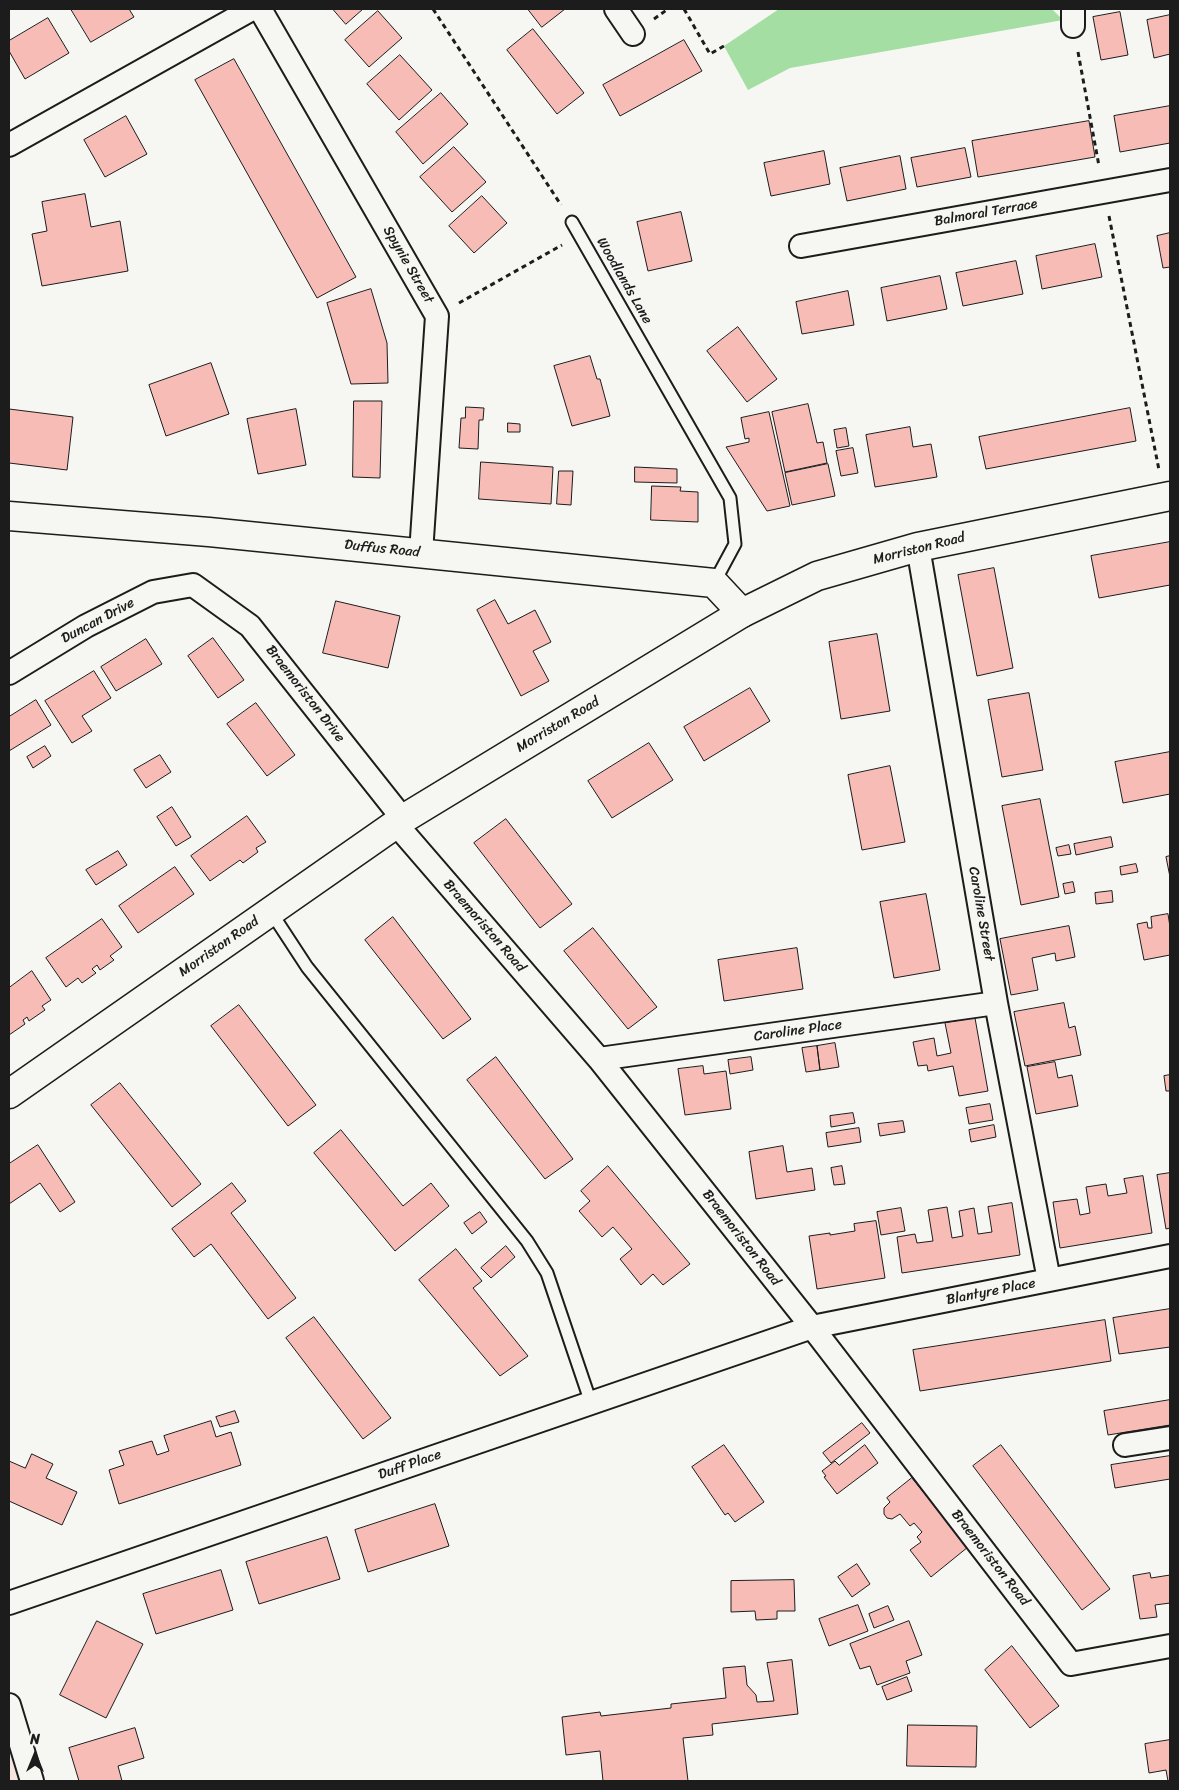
<!DOCTYPE html>
<style>
body{margin:0}
#map{position:relative;width:1179px;height:1790px;overflow:hidden;background:#f6f6f2;font-family:Sriracha,sans-serif}
canvas{display:block}
.frame{position:absolute;inset:0;border:10px solid #1c1c1c;pointer-events:none}
.north{position:absolute;left:10px;top:1730px;width:50px;height:50px;-webkit-text-stroke:4px #f6f6f2;paint-order:stroke;rotate:0deg;font-size:14px;font-weight:700;line-height:20px;text-align:center;color:#1c1c1c}
.north::after{content:'';display:block;margin:auto;width:18px;height:22px;background:#1c1c1c;clip-path:polygon(50% 0,100% 100%,50% 72%,0 100%)}
</style>
<div id="map">
<canvas width="1179" height="1790"></canvas>
<div class="frame"></div>
<div class="north">N</div>
</div>
<script>
const ctx = document.querySelector('canvas').getContext('2d');
ctx.lineJoin = 'round';
function paint(path, color) { ctx.fillStyle = color; ctx.fill(path, 'evenodd'); }
function strokePath(path, color, width, dash) { ctx.strokeStyle = color; ctx.lineWidth = width; ctx.lineCap = dash ? 'butt' : 'round'; ctx.setLineDash(dash || []); ctx.stroke(path); }
function label(font, color, halo, rows, align = 'center') {
  ctx.font = font + ' Sriracha,sans-serif'; ctx.lineWidth = 4; ctx.setLineDash([]); ctx.textBaseline = 'middle'; ctx.strokeStyle = halo; ctx.fillStyle = color; for (const [text, x, y, turn = 0] of rows) {
    ctx.save(); ctx.translate(x, y); ctx.rotate((+turn || 0) * Math.PI / 180); ctx.textAlign = isNaN(turn) ? turn : align; if (halo) ctx.strokeText(text, 0, 0); ctx.fillText(text, 0, 0); ctx.restore();
  }
}
paint(new Path2D(`
 M9,1705L32,1781H9Z`), '#f7e5e0');
paint(new Path2D(`
 M779,9H1052L1063,20L790,68L748,90L724,46Z`), '#a4dea3');
const building = new Path2D(`
 M71,9H129L134,17L91,42Z
 M333,9H363L346,24Z
 M528,9H565L542,27Z
 M378,11L402,38L369,67L345,40Z
 M1120,12L1128,55L1101,60L1093,17Z
 M1170,15V54L1154,58L1147,20Z
 M48,18L69,53L25,79L9,51V41Z
 M533,29L584,93L557,114L507,50Z
 M684,40L702,71L620,116L603,85Z
 M400,55L432,90L399,120L367,84Z
 M234,59L356,277L317,298L195,80Z
 M441,93L468,124L423,164L396,132Z
 M1170,106V143L1120,152L1114,116Z
 M126,116L147,154L105,177L84,140Z
 M1089,121L1095,157L978,177L972,141Z
 M454,147L486,182L452,212L420,177Z
 M965,148L971,177L917,187L911,158Z
 M824,151L830,184L771,196L764,163Z
 M900,156L906,189L847,201L840,168Z
 M85,194L91,227L120,221L128,271L42,286L32,234L47,231L42,202Z
 M482,196L507,223L474,253L449,226Z
 M681,212L692,261L648,271L637,222Z
 M1170,233V267L1163,268L1157,236Z
 M1095,244L1102,277L1042,289L1036,256Z
 M1016,261L1023,294L963,306L956,273Z
 M940,276L947,309L887,321L881,288Z
 M371,289L387,343L388,383L351,384L327,303Z
 M848,291L854,325L802,334L796,302Z
 M738,327L777,379L747,402L707,351Z
 M590,356L597,379H600L610,416L572,426L554,366Z
 M211,363L229,414L166,436L149,385Z
 M354,401H382L380,478L353,477Z
 M808,404L817,443L823,442L827,463L785,472L772,412Z
 M466,407L484,408L483,420H479L478,449L459,448L461,418H465Z
 M1130,408L1136,441L986,469L979,437Z
 M9,409L73,417L67,470L9,463Z
 M296,409L306,465L258,474L247,419Z
 M769,412L790,506L767,511L726,447L749,442V438L745,439L741,418Z
 M508,423L520,424V432H508Z
 M910,427L913,447L931,444L937,477L875,487L866,435Z
 M846,428L849,446L837,448L834,430Z
 M853,448L858,473L841,476L836,451Z
 M481,462L553,467L551,504L479,499Z
 M828,464L835,496L792,505L785,473Z
 M635,467L677,469V483L635,482Z
 M559,471H573L571,505L557,504Z
 M652,486L681,487L680,491L698,492V522L651,520Z
 M1170,542V585L1099,598L1091,556Z
 M994,568L1013,668L977,676L958,575Z
 M495,600L508,624L535,610L551,642L533,651L549,681L521,696L477,610Z
 M336,601L400,616L388,668L323,653Z
 M877,634L890,711L841,719L829,642Z
 M213,638L244,680L218,698L188,656Z
 M146,639L162,664L116,691L101,667Z
 M94,671L111,698L82,716L92,731L72,743L45,701Z
 M750,688L770,721L704,761L684,727Z
 M1029,693L1043,770L1002,777L988,700Z
 M36,700L51,725L9,751V717Z
 M256,703L295,755L267,776L227,724Z
 M649,743L673,780L612,818L588,781Z
 M45,746L51,756L33,768L27,757Z
 M1170,752V794L1123,803L1115,762Z
 M160,755L171,772L146,788L134,770Z
 M890,766L905,842L862,850L848,775Z
 M1040,799L1059,897L1021,905L1002,806Z
 M172,807L191,837L176,846L157,817Z
 M247,816L266,842L256,848L258,852L243,863L240,860L210,881L191,856Z
 M506,819L572,904L540,928L474,843Z
 M1111,837L1113,847L1076,855L1074,844Z
 M1069,845L1071,854L1058,856L1056,848Z
 M118,851L127,865L96,885L86,870Z
 M1170,856V877L1166,857Z
 M1136,864L1138,872L1121,875L1120,867Z
 M175,867L194,894L138,933L119,906Z
 M1073,882L1075,892L1065,894L1063,884Z
 M1112,891L1113,902L1096,904L1095,893Z
 M926,894L940,970L894,978L880,902Z
 M1168,914L1170,927V955L1144,960L1137,924L1147,922L1148,928H1152L1151,917Z
 M393,917L471,1019L443,1039L365,940Z
 M102,919L122,947L110,956L114,960L100,970L97,965L92,969L96,973L82,983L78,978L66,987L46,958Z
 M1069,926L1075,957L1056,961L1055,953L1032,958L1038,990L1011,995L1000,939Z
 M593,928L657,1007L628,1029L564,951Z
 M797,948L803,989L724,1001L718,960Z
 M32,971L51,1000L42,1006L45,1010L29,1021L27,1017L23,1020L25,1024L9,1035V988Z
 M1064,1003L1069,1028L1075,1026L1081,1055L1025,1066L1014,1012Z
 M239,1005L316,1105L288,1126L211,1026Z
 M975,1018L988,1091L959,1096L953,1066L928,1071L927,1065L918,1066L913,1042L934,1038L937,1056L951,1053L945,1023Z
 M835,1043L839,1067L820,1070L817,1046Z
 M817,1046L820,1070L806,1072L802,1048Z
 M496,1057L573,1159L545,1179L467,1080Z
 M751,1057L753,1070L730,1074L728,1060Z
 M1055,1062L1058,1078L1072,1075L1078,1106L1036,1114L1027,1067Z
 M703,1066L704,1074L726,1071L731,1109L685,1115L678,1069Z
 M1170,1075V1091H1166L1164,1076Z
 M120,1083L201,1184L172,1207L91,1105Z
 M990,1104L993,1120L969,1124L966,1108Z
 M853,1113L855,1123L831,1127L830,1116Z
 M903,1121L905,1132L880,1136L878,1124Z
 M994,1125L996,1137L971,1142L969,1130Z
 M859,1128L861,1142L828,1147L826,1133Z
 M341,1130L403,1206L431,1183L449,1206L395,1251L314,1153Z
 M38,1145L75,1202L60,1212L40,1183L9,1204V1164Z
 M783,1146L787,1172L812,1168L815,1190L756,1199L749,1152Z
 M608,1166L690,1264L663,1285L653,1274L641,1285L620,1259L632,1249L613,1227L602,1237L579,1211L590,1201L581,1191Z
 M842,1166L845,1184L834,1185L831,1168Z
 M1170,1173V1228L1166,1229L1157,1175Z
 M1143,1176L1152,1233L1060,1248L1053,1202L1077,1199L1080,1215L1090,1213L1086,1187L1106,1184L1108,1196L1127,1193L1124,1179Z
 M232,1183L246,1201L231,1213L296,1298L268,1319L211,1244L194,1257L172,1229Z
 M1012,1203L1020,1255L902,1273L897,1237L915,1234L917,1243L933,1241L928,1210L947,1207L952,1238L963,1236L959,1211L974,1208L978,1234L992,1232L988,1207Z
 M901,1208L905,1231L881,1235L877,1212Z
 M480,1212L487,1222L472,1234L464,1223Z
 M876,1221L885,1278L817,1289L809,1236L830,1233V1235L855,1231L854,1224Z
 M506,1246L515,1257L491,1278L481,1268Z
 M456,1249L482,1281L473,1288L528,1356L500,1376L419,1280Z
 M1170,1309V1347L1119,1354L1113,1318Z
 M314,1317L391,1418L363,1439L286,1338Z
 M1105,1320L1111,1361L920,1391L913,1350Z
 M1170,1400V1425L1108,1435L1104,1411Z
 M235,1411L239,1422L220,1427L216,1417Z
 M211,1421L216,1437L231,1432L241,1465L119,1504L109,1470L124,1465L119,1451L152,1441L157,1455L169,1451L164,1436Z
 M862,1423L870,1433L831,1463L823,1453Z
 M724,1445L764,1502L735,1522L728,1513L725,1515L692,1467Z
 M865,1445L878,1463L837,1494L824,1477L826,1476L822,1471L835,1461L839,1465Z
 M1001,1445L1110,1589L1082,1610L973,1466Z
 M32,1454L53,1464L46,1478L77,1492L62,1525L9,1501V1461L25,1468Z
 M1170,1456V1479L1115,1488L1111,1465Z
 M912,1478L968,1547L931,1577L910,1550L921,1542L917,1537L922,1532L914,1523L910,1526L900,1514L892,1519L887,1518L884,1514V1508L890,1502L887,1498Z
 M435,1504L449,1546L368,1572L355,1530Z
 M327,1537L340,1579L259,1604L246,1562Z
 M857,1564L870,1584L852,1597L838,1577Z
 M221,1570L233,1610L156,1634L143,1594Z
 M1150,1573L1151,1578L1170,1575V1603L1155,1605L1157,1617L1140,1619L1133,1576Z
 M794,1580L795,1611H777V1619L756,1620L755,1611L731,1612V1581Z
 M858,1605L868,1631L829,1646L819,1619Z
 M888,1606L894,1620L874,1628L869,1614Z
 M97,1621L143,1644L106,1718L60,1695Z
 M909,1621L922,1655L906,1661L910,1673L877,1685L870,1666L860,1669L850,1644Z
 M1012,1646L1059,1706L1030,1728L985,1670Z
 M792,1660L798,1714L712,1724L713,1735L683,1738L688,1781H603L600,1751L566,1755L562,1717L600,1712L601,1716L671,1708V1704L726,1698L723,1668L745,1666L747,1685L756,1695L757,1702L774,1701L767,1663Z
 M907,1677L912,1691L887,1700L882,1687Z
 M908,1725L977,1726L976,1767L907,1766Z
 M135,1728L144,1758L118,1766L122,1781H79L69,1748Z
 M1170,1740V1781H1168L1166,1770L1149,1773L1145,1744Z`);
paint(building, '#f8bcb7');
strokePath(building, '#1c1c1c', 1);
const service = new Path2D(`
 M572,222L730,498L735,544L714,583
 M271,912L307,967L527,1241L547,1273L591,1403`);
const minor = new Path2D(`
 M260,9L437,316L421,553
 M616,9L633,34
 M1073,9V26
 M9,145L252,9
 M801,246L1170,180
 M918,547L996,1003L1049,1280
 M9,673L86,626L153,592L193,585L250,626L403,819
 M396,824L599,1059L812,1327L1071,1664L1170,1646
 M599,1059L996,1003
 M1125,1445L1170,1438
 M9,1603L812,1327L1170,1256
 M9,1705L32,1781`);
const tertiary = new Path2D(`
 M9,1094L403,819L742,613`);
const secondary = new Path2D(`
 M9,516L209,532L714,583L742,613L817,576L918,547L1170,496`);
strokePath(service, '#1c1c1c', 15);
strokePath(minor, '#1c1c1c', 26);
strokePath(tertiary, '#1c1c1c', 31);
strokePath(secondary, '#1c1c1c', 31);
strokePath(new Path2D(`
 M433,9L561,205
 M684,9L710,54L724,46
 M654,19L668,9
 M1078,52L1099,166
 M1109,216L1159,470
 M459,303L562,245`), '#1c1c1c', 3, [5, 4]);
strokePath(service, '#f6f6f2', 11);
strokePath(minor, '#f6f6f2', 22);
strokePath(tertiary, '#f6f6f2', 28);
strokePath(secondary, '#f6f6f2', 28);
label('14px', '#1c1c1c', '#f6f6f2', [
 ["Balmoral Terrace",986,213,-10],
 ["Spynie Street",408,265,60],
 ["Woodlands Lane",624,281,60],
 ["Duffus Road",382,549,6],
 ["Morriston Road",919,549,-14],
 ["Duncan Drive",98,621,-28],
 ["Braemoriston Drive",305,694,52],
 ["Morriston Road",558,725,-31],
 ["Caroline Street",981,914,80],
 ["Braemoriston Road",484,926,49],
 ["Morriston Road",219,947,-35],
 ["Caroline Place",798,1031,-8],
 ["Braemoriston Road",741,1238,52],
 ["Blantyre Place",991,1292,-11],
 ["Duff Place",410,1465,-19],
 ["Braemoriston Road",990,1558,52]
]);
</script>
